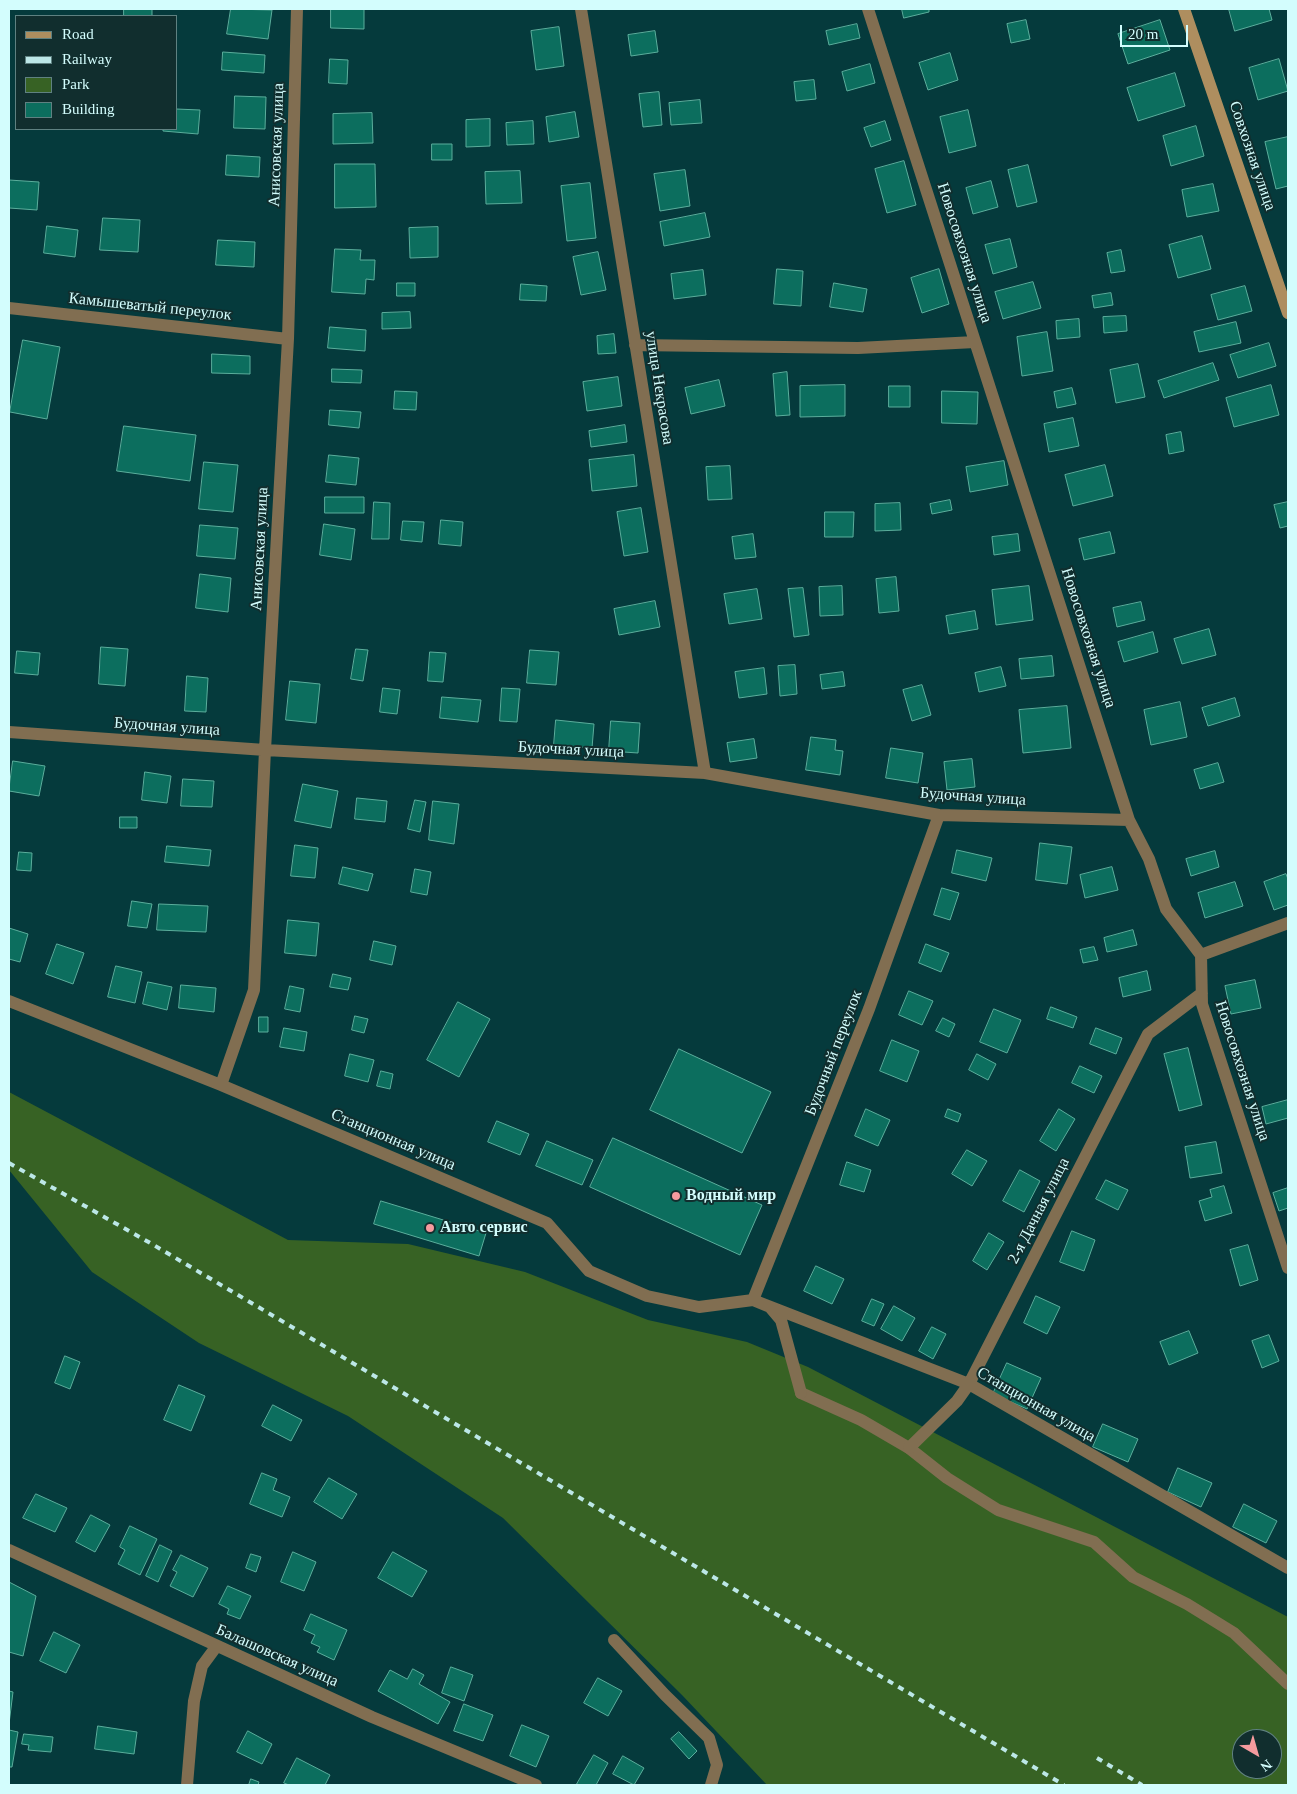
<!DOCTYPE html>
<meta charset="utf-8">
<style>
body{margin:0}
#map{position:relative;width:1297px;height:1794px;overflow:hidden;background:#053a3c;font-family:Georgia,serif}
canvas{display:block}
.frame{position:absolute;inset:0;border:10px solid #d3fdfd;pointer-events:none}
.legend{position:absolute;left:15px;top:15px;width:162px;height:115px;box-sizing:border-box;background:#112e2e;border:1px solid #5f8181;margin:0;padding:6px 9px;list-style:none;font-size:15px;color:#d3fdfd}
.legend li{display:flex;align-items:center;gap:10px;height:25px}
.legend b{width:25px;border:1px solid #5f8181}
.north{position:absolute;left:1232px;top:1729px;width:50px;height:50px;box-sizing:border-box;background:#112e2e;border:1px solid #5f8181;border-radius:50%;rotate:142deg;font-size:14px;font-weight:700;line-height:20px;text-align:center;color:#d3fdfd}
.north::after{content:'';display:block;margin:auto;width:18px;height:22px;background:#f59b9e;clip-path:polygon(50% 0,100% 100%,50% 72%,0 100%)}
.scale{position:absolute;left:1120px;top:25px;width:68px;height:22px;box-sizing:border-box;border:2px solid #d3fdfd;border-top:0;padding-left:6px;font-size:15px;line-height:18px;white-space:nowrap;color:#d3fdfd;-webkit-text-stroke:4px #112e2e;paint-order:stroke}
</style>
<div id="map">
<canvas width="1297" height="1794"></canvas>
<div class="frame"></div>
<ul class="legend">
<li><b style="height:6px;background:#ae8e5f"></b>Road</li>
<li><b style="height:6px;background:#bce7e7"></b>Railway</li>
<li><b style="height:14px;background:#376224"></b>Park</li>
<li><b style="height:14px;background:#0c6e5e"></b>Building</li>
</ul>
<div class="north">N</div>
<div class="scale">20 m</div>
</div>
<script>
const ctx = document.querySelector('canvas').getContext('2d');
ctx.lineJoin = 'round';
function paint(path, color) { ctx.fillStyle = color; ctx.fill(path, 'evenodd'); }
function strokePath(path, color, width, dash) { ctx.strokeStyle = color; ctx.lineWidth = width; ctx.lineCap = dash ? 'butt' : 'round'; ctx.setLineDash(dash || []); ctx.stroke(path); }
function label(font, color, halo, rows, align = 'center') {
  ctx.font = font + ' Georgia,serif'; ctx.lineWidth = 4; ctx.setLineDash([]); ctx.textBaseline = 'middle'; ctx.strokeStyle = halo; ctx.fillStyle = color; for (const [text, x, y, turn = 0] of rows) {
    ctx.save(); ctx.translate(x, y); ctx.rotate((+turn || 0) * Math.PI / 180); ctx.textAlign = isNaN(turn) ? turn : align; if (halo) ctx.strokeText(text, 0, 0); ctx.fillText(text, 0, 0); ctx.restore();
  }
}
paint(new Path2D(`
 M9,1092L288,1240L408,1244L525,1272L648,1320L747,1342L808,1367L1288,1617V1785H767L682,1695L503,1518L348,1416L199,1343L92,1272L9,1170ZM1242,1739H1272V1769H1242Z`), '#376224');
const building = new Path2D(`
 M124,9H152V16H124Z
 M231,9L272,10L268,39L227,34Z
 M331,9H364V29L331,28Z
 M902,9H929V12L904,18Z
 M1229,9H1269L1272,20L1235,31Z
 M1026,20L1030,39L1011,43L1007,24Z
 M1160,20L1170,50L1128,64L1118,34Z
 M857,24L860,38L829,45L826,31Z
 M559,27L564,66L536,70L531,31Z
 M655,31L658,52L631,56L628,35Z
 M223,52L265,55L264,73L222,70Z
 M950,53L958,80L928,90L919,63Z
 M330,59L348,60L347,84L329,83Z
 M1279,59L1288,91L1258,100L1249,68Z
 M870,64L875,83L847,91L842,72Z
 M1175,73L1185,106L1138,121L1127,88Z
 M814,80L816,99L796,101L794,82Z
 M659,92L662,125L643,127L639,94Z
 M235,96L266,97L265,129L234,128Z
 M700,100L702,123L671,125L669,103Z
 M176,109L200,110L198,134L163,131V129H176Z
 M968,110L976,146L949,153L940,117Z
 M575,112L579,137L549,142L546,117Z
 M372,113L373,143L333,144V114Z
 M490,119V146L466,147V120Z
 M533,121L534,144L507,145L506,123Z
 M885,121L891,140L871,147L864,128Z
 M1196,126L1204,156L1171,166L1163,136Z
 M1288,137V186L1276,189L1265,142Z
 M432,144H452V160H432Z
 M227,155L260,157L259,177L226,175Z
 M904,161L916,205L887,213L875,169Z
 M335,164H375L376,207L335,208Z
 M1028,165L1037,202L1017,207L1008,170Z
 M685,170L690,206L660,211L654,174Z
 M520,171L522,203L486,204L485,172Z
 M9,180L39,182L37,210L9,208Z
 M991,181L998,207L973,214L966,188Z
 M590,183L596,238L567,241L561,186Z
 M1213,184L1219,211L1187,217L1182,190Z
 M705,213L710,237L664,246L660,222Z
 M103,218L140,220L138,252L100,250Z
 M47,226L78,230L75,257L44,253Z
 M438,227V257L410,258L409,228Z
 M1202,236L1211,269L1178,278L1169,245Z
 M1010,239L1017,267L993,274L985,245Z
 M218,240L255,242L254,267L216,265Z
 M335,249L361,250L360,260H375L374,280L366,279L365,294L332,292Z
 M1121,250L1125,271L1111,273L1107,253Z
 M598,252L606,290L581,295L573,257Z
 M777,269L803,271L801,306L774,304Z
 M939,269L949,304L922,313L911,278Z
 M703,270L706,295L674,299L671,274Z
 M1033,282L1041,308L1003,319L995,292Z
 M397,283H415V296H397Z
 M834,283L867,289L863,312L830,307Z
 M521,284L547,286L546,301L520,300Z
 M1245,286L1252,311L1218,320L1211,295Z
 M1111,293L1113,305L1094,308L1092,296Z
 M410,312L411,328L382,329V313Z
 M1126,316L1127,331L1104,333L1103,317Z
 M1079,319L1080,337L1057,339L1056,321Z
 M1236,322L1241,343L1199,352L1194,332Z
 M330,327L366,330L365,351L328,348Z
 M1047,332L1053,371L1022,376L1017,337Z
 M614,334L616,353L598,354L597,336Z
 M23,340L60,347L47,419L10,412Z
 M1269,343L1276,366L1238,378L1230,355Z
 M212,354L250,356V374L212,373Z
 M1213,363L1219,380L1164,398L1158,381Z
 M1138,364L1145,397L1116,403L1110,370Z
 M332,369L362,370L361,383L332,382Z
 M787,372L790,415L776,416L773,374Z
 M618,377L622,406L587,411L583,382Z
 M719,380L725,406L691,414L685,388Z
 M845,385V416L800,417V386Z
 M1271,385L1279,415L1234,427L1226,398Z
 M889,386H910V407H889Z
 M1072,388L1076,404L1057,408L1054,392Z
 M395,391L417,392L416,410L394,409Z
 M942,391L978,392L977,424L942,423Z
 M330,410L361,412L359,428L329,425Z
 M1073,418L1079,446L1049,452L1044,424Z
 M625,425L627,442L591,447L589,431Z
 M124,426L196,435L190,481L117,471Z
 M1181,432L1184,451L1169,454L1166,435Z
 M329,455L359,458L356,485L326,482Z
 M634,455L637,486L592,491L589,460Z
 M1004,461L1008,485L970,492L966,467Z
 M204,462L238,465L233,512L199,509Z
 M1105,465L1113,496L1073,506L1065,475Z
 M730,466L732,499L708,500L706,467Z
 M325,497H364V513H325Z
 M950,500L952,510L932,514L930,504Z
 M374,502L390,503L389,539H372Z
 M1288,502V526L1280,528L1274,505Z
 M900,503L901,530L875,531V504Z
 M641,508L648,552L624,556L617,512Z
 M825,512H854L853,537H825Z
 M441,520L463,522L461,546L439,544Z
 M403,521L424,522L422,542L401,540Z
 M324,524L355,529L351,560L320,555Z
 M200,525L238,528L235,559L197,556Z
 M1110,532L1115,553L1084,560L1079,539Z
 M753,534L756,557L735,559L732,537Z
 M1018,534L1020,551L994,555L992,537Z
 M200,574L231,578L228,612L196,608Z
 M896,577L899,611L879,613L876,579Z
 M842,586L843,615L820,616L819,587Z
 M1029,586L1033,620L996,625L992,590Z
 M803,588L809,635L794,637L788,589Z
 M757,589L762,619L729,624L724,594Z
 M655,601L660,627L619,635L614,609Z
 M1141,602L1145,620L1117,627L1113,608Z
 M975,611L978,629L949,634L946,616Z
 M1209,629L1216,655L1182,664L1174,639Z
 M1153,632L1158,652L1124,662L1118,642Z
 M101,647L128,649L125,686L99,684Z
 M356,649L368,650L363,681L351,679Z
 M530,650L559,652L556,685L527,683Z
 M17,651L40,653L38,675L15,673Z
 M430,652L446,653L443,682L428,681Z
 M1052,656L1054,676L1021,679L1019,659Z
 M795,665L797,694L780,696L778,666Z
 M1001,667L1006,686L979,692L975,673Z
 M764,668L767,694L739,698L735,672Z
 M843,672L845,686L822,689L820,675Z
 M187,676L208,678L206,712L185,711Z
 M290,681L320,684L316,723L286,720Z
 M922,685L931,715L912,721L903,690Z
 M383,688L400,690L397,714L380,712Z
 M502,688L520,689L517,722L500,721Z
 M442,697L481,700L478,722L440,718Z
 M1235,698L1240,716L1208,726L1202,708Z
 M1180,702L1187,737L1151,745L1144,710Z
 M1067,706L1071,748L1023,753L1019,710Z
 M556,720L594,724L592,748L554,745Z
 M611,721L640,723L638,753L609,751Z
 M811,737L836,740L835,750L843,751L840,775L806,770Z
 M754,739L757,758L730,762L727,743Z
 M891,748L923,753L918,783L886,778Z
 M972,759L975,787L947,790L944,762Z
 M13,761L45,766L39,796L9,791Z
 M1218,763L1224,782L1200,789L1194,770Z
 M145,772L171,776L167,803L142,800Z
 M183,779L214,781L212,807L181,806Z
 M303,784L338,791L331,828L295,821Z
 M357,798L387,801L385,822L355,819Z
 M415,800L426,802L420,832L408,829Z
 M433,801L459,804L454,844L429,840Z
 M120,817H137V828H120Z
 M1040,843L1072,847L1067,884L1036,880Z
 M295,845L318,848L315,878L291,876Z
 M167,846L211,850L209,866L165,862Z
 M957,850L992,858L986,881L952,873Z
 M1215,851L1219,867L1191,876L1186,859Z
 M19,852L32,853L31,871L17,870Z
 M343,867L373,874L368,891L339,884Z
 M1112,867L1118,890L1085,898L1080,875Z
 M415,869L431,872L427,895L411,892Z
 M1286,874L1288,879V905L1274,910L1264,882Z
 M1235,882L1243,906L1205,918L1198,893Z
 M942,888L959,893L950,920L934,915Z
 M132,901L152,904L147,928L128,926Z
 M159,904L208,906L206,932L157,930Z
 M288,920L319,923L316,956L285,953Z
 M9,928L28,934L20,962L9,959Z
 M1133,930L1137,945L1107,952L1104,938Z
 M374,941L396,946L392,965L370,960Z
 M57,944L84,953L73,984L46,974Z
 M926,944L949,953L941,972L919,963Z
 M1094,947L1098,960L1083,963L1080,950Z
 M116,966L142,972L135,1003L108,997Z
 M1147,971L1151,990L1123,997L1119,978Z
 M333,974L351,978L348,990L330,987Z
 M1255,980L1261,1008L1231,1014L1225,986Z
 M148,982L172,987L167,1010L143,1004Z
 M181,985L216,988L214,1012L179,1008Z
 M290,986L304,989L300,1012L285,1009Z
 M909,991L933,1001L922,1025L899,1015Z
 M458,1002L490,1019L459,1077L427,1060Z
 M1051,1007L1077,1017L1073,1028L1047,1019Z
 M994,1009L1021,1020L1007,1053L980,1042Z
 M355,1016L368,1019L364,1033L352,1030Z
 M259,1017H268V1032H259Z
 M943,1018L955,1024L949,1037L936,1031Z
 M284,1028L307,1032L304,1051L280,1047Z
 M1096,1028L1122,1038L1116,1054L1090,1044Z
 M892,1040L919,1051L907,1082L880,1071Z
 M1188,1048L1202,1105L1179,1111L1164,1054Z
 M679,1049L771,1092L742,1153L650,1110Z
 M350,1054L374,1060L368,1082L345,1076Z
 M977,1054L996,1064L988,1080L969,1070Z
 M1080,1066L1102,1076L1094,1093L1072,1083Z
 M381,1071L393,1074L390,1089L377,1086Z
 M1288,1100V1118L1266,1124L1262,1107Z
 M866,1109L890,1120L878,1146L855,1136Z
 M948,1109L961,1114L958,1122L945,1117Z
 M1059,1109L1075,1119L1056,1151L1040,1141Z
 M497,1121L529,1134L520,1155L488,1142Z
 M613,1138L762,1205L740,1255L590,1187Z
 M547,1141L593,1160L582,1185L536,1166Z
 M1216,1142L1222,1173L1190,1178L1185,1147Z
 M967,1150L987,1161L972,1186L952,1174Z
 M847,1162L871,1170L864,1192L840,1185Z
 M1020,1170L1040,1181L1024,1212L1003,1201Z
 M1106,1180L1128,1190L1118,1210L1096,1199Z
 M1224,1186L1232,1213L1205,1221L1199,1201L1212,1197L1210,1190Z
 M1288,1188V1208L1279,1211L1273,1193Z
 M381,1201L486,1233L479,1256L374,1224Z
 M1072,1231L1095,1240L1084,1271L1060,1262Z
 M989,1233L1004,1242L987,1270L973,1261Z
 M1248,1245L1258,1280L1240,1286L1230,1250Z
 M816,1266L844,1279L832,1304L804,1291Z
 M1036,1296L1060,1307L1047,1334L1024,1323Z
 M872,1299L884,1304L874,1326L862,1321Z
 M894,1306L915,1318L902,1341L881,1329Z
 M932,1327L946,1334L933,1359L919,1351Z
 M1189,1331L1198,1353L1169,1365L1160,1342Z
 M1269,1335L1279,1361L1262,1368L1252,1341Z
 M65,1356L80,1362L70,1389L55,1383Z
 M1007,1363L1041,1378L1027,1409L993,1394Z
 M179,1385L205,1396L191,1431L164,1420Z
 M273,1405L302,1420L291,1441L262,1426Z
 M1103,1424L1138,1439L1128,1462L1093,1447Z
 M1178,1468L1212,1483L1201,1507L1168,1492Z
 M262,1473L277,1479L273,1490L290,1497L282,1517L250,1504Z
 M329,1478L357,1494L342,1519L314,1502Z
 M36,1494L67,1508L55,1532L23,1518Z
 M1244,1504L1277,1521L1266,1543L1233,1527Z
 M91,1515L110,1525L95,1552L76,1542Z
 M130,1526L157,1539L140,1575L118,1564L125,1550L120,1547Z
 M160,1545L172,1551L158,1582L146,1576Z
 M293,1552L316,1562L304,1591L281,1582Z
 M393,1552L427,1571L412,1597L378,1578Z
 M251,1554L261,1557L256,1572L246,1568Z
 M181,1555L208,1568L193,1597L170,1586L177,1572L173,1570Z
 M9,1582L36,1596L23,1656L9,1652Z
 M228,1586L251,1596L240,1619L227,1614L229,1609L219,1604Z
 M311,1614L347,1630L334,1660L317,1652L320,1647L311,1643L315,1635L304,1630Z
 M54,1632L80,1645L66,1673L40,1661Z
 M451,1667L473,1675L464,1701L442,1693Z
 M413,1669L424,1675L419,1684L450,1702L438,1724L378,1691L390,1670L407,1679Z
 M598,1678L622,1691L608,1716L584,1703Z
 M9,1691L13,1692L9,1724Z
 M464,1704L493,1715L483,1741L454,1731Z
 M522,1725L549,1736L536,1767L510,1756Z
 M98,1726L137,1732L134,1754L95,1749Z
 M9,1730L18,1732L12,1767H9Z
 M248,1731L272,1744L262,1764L237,1752Z
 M679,1732L697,1751L689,1759L671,1739Z
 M24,1734L53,1737L51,1752L28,1750L29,1745L22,1744Z
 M594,1755L608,1763L596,1785H580L577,1784Z
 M623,1756L644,1768L634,1785L613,1774Z
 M297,1758L330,1775L325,1785H289L284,1783Z
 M251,1779L259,1782L258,1785H249Z`);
paint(building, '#0c6e5e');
strokePath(building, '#5bae9c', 1);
strokePath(new Path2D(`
 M801,1393L861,1420L909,1448L947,1478L998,1510L1094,1542L1133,1577L1187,1604L1234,1633L1288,1684`), '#816e51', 12);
strokePath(new Path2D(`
 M581,9L705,773
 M868,9L1129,820L1149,859L1166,909L1201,955L1202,1004L1288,1268
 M9,308L288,339
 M635,345L858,348L975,342
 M9,732L265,750L705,773L939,815L1129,820
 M939,815L869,1009L753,1300L969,1384L1288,1568
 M1201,955L1288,923
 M9,1001L221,1085L547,1223L589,1271L647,1296L699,1307L753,1300L770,1307L781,1320L801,1393
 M221,1085L254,990L265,750L288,339L297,9
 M909,1448L957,1401L969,1384L1148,1034L1202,993
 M9,1550L372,1717L536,1785
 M614,1640L665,1695L709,1738L717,1765L711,1785
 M187,1785L194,1701L202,1666L216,1647`), '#816e51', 12);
strokePath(new Path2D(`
 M1184,9L1288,313`), '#ae8e5f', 12);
strokePath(new Path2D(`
 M9,1163L152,1244L1064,1785
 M1097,1758L1142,1785`), '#bce7e7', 4, [6, 6]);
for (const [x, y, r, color] of [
 [676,1196,5,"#f59b9e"],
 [430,1228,5,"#f59b9e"]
]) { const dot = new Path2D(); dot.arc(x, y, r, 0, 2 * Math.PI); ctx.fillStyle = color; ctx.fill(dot); strokePath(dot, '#112e2e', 2); }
label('16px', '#d3fdfd', '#112e2e', [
 ["Анисовская улица",277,145,-88],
 ["Совхозная улица",1252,156,71],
 ["Новосовхозная улица",964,253,72],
 ["Камышеватый переулок",150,307,6],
 ["улица Некрасова",659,388,81],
 ["Анисовская улица",260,549,-87],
 ["Новосовхозная улица",1088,638,72],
 ["Будочная улица",167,727,4],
 ["Будочная улица",571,750,3],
 ["Будочная улица",973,797,4],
 ["Будочный переулок",834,1053,-69],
 ["Новосовхозная улица",1242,1071,72],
 ["Станционная улица",393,1140,23],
 ["2-я Дачная улица",1039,1211,-63],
 ["Станционная улица",1036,1405,30],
 ["Балашовская улица",277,1656,24]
]);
label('bold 16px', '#d3fdfd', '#112e2e', [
 ["Водный мир",686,1196],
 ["Авто сервис",440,1228]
], 'left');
</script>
